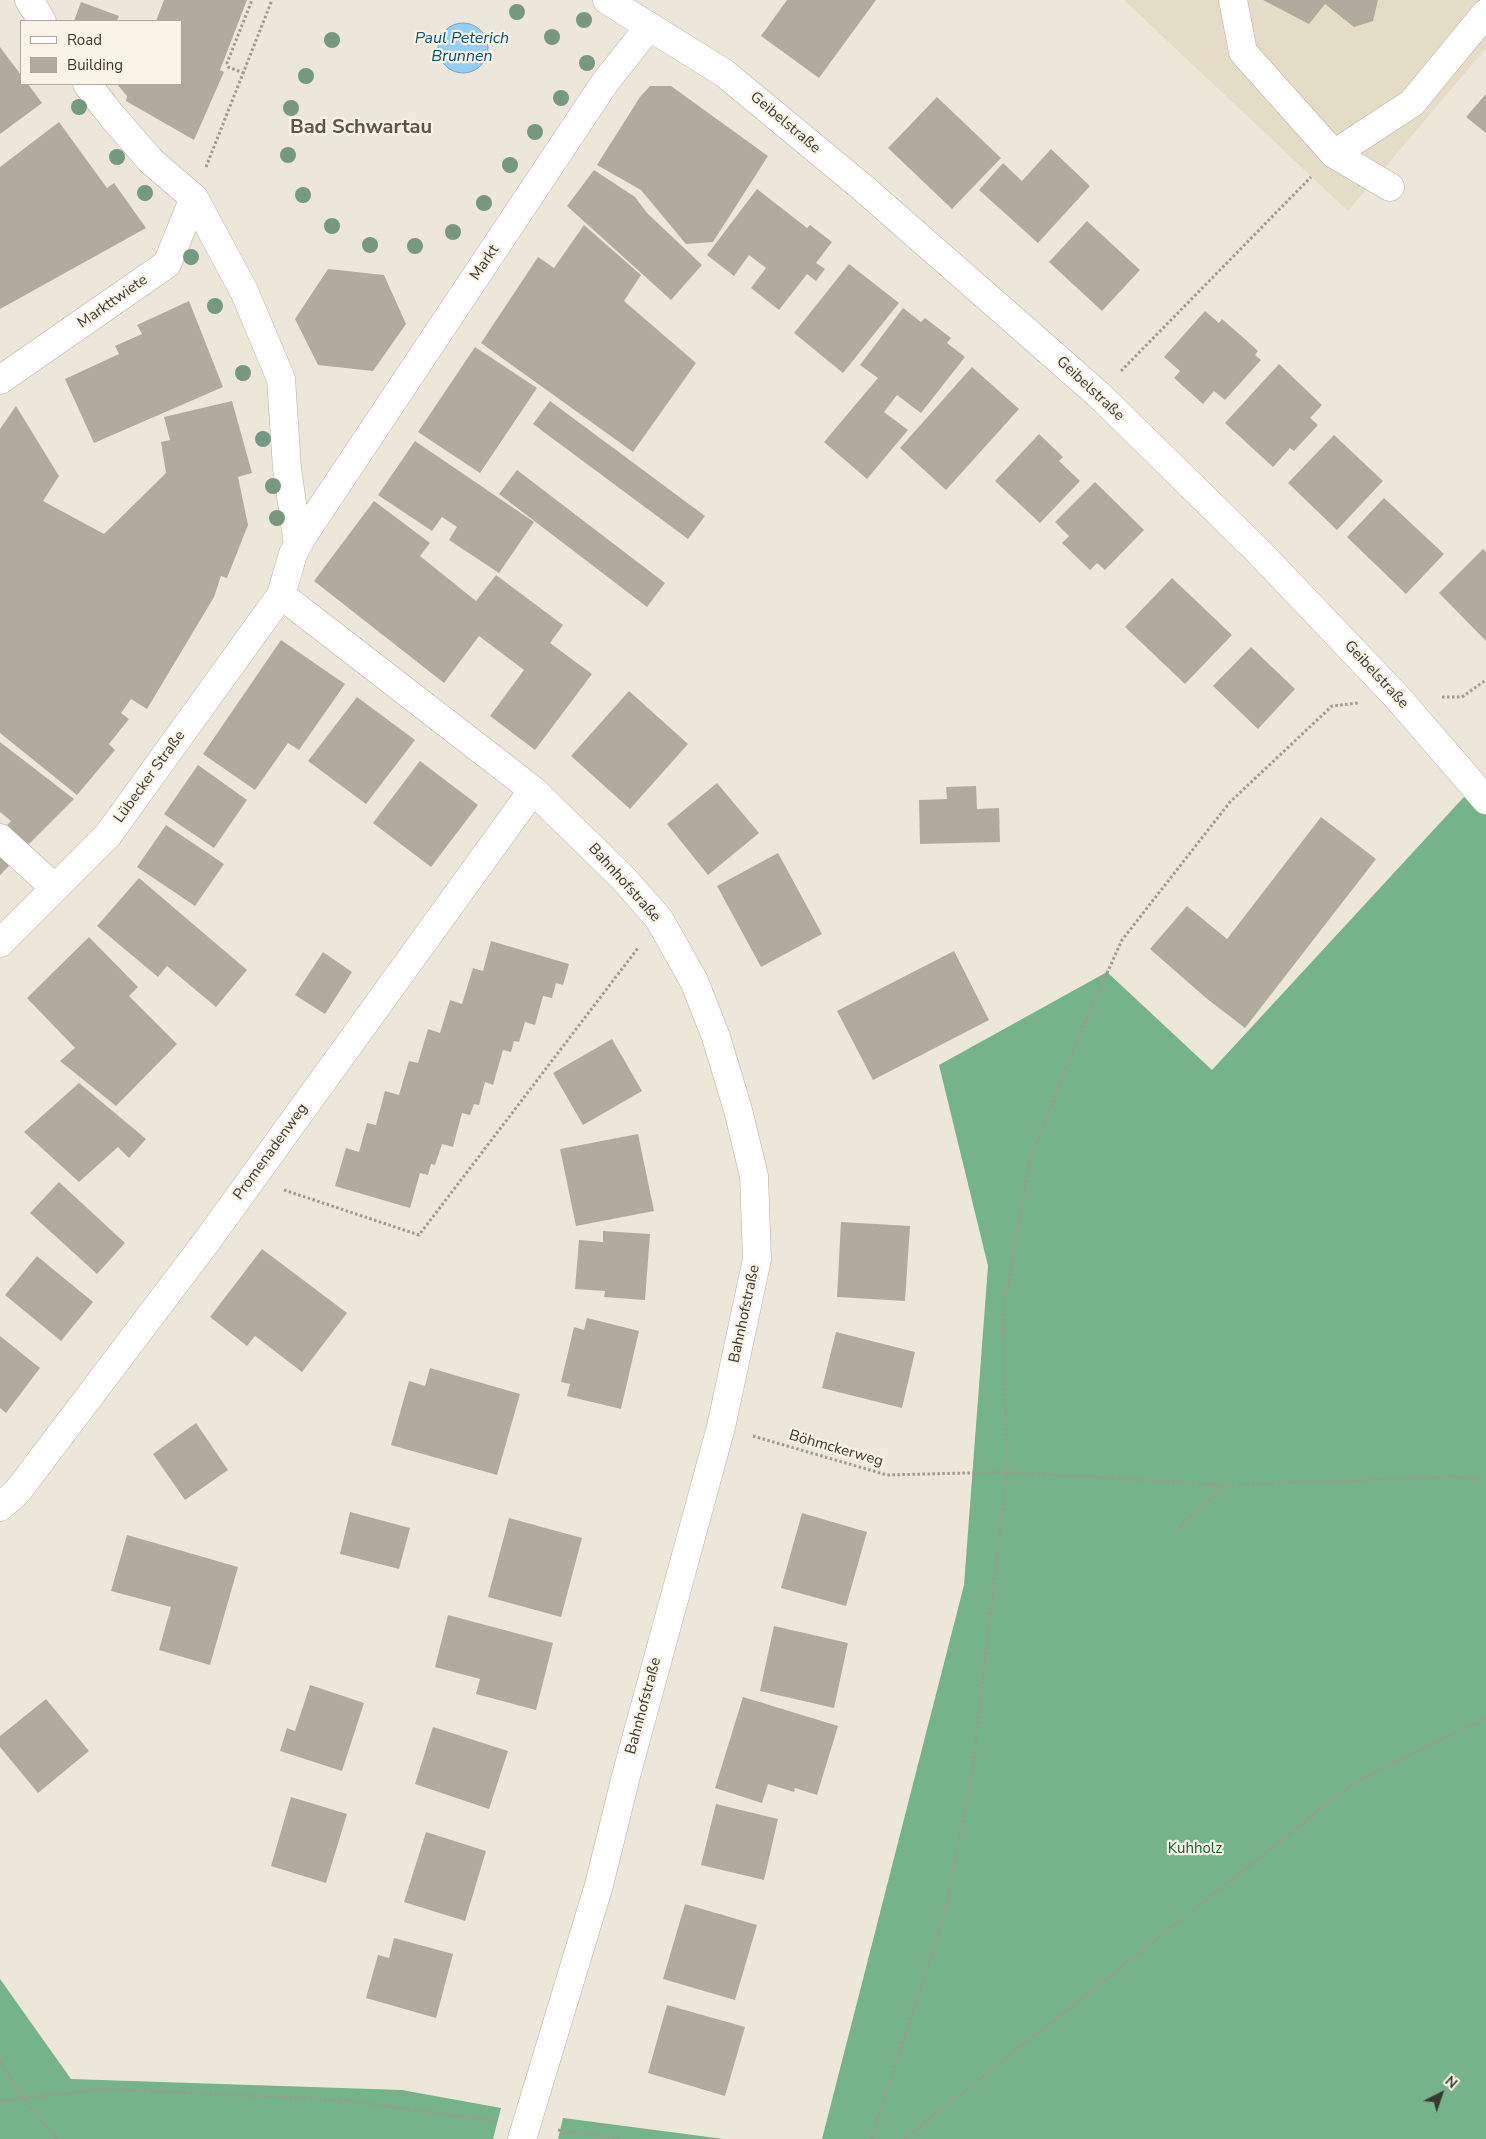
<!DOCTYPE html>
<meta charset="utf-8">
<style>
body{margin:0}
#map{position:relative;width:1486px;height:2139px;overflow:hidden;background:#ede7d9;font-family:"Nunito Sans",sans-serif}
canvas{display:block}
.legend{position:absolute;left:20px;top:20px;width:162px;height:65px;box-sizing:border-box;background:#faf4e6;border:1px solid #ada89e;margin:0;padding:6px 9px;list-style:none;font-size:15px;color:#393732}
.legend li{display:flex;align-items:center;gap:10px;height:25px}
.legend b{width:25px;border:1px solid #ada89e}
.north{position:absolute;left:1416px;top:2069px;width:50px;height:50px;-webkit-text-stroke:4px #faf4e6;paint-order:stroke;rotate:41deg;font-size:14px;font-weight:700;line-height:20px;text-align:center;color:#393732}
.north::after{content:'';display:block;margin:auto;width:18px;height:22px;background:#393732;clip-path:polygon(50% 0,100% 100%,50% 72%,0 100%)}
</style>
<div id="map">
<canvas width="1486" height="2139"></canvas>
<ul class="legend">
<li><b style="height:6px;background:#fff"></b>Road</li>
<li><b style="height:14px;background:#b1ab9e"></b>Building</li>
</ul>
<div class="north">N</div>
</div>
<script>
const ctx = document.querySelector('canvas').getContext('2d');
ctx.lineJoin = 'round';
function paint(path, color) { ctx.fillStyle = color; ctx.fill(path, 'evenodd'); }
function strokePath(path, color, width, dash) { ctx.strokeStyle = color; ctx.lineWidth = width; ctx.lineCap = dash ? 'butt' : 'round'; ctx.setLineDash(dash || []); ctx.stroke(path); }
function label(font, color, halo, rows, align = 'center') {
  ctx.font = font + ' "Nunito Sans",sans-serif'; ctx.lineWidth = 4.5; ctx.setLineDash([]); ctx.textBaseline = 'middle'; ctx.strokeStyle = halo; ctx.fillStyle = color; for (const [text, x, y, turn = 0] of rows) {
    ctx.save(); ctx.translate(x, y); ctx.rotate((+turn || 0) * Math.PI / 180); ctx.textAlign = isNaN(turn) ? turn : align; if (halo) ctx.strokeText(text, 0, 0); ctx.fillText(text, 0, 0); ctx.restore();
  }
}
paint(new Path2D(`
 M1124,0H1486V48L1348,211Z`), '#e4dcc7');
paint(new Path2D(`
 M1486,788V2139H822L964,1585L988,1266L939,1065L1107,972L1212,1070L1463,798Z
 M0,1979L71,2079L402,2090L501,2108L493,2139H0Z
 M563,2118L724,2139H558Z`), '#75b38a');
const water = new Path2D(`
 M438 48a25 25 0 1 1 50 0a25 25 0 1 1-50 0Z`);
paint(water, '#91cff9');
strokePath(water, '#77a1bd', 1);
paint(new Path2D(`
 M164,0H247L220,70L224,72L194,140L126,101L127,96L117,84H181V21H156Z
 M787,0H876L819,78L761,36Z
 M1263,0H1378L1373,21L1354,27L1325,4L1309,24Z
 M81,2L119,16L117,21H74Z
 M0,47L21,75V84H28L42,103L0,134Z
 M650,86H671L768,156L713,242L686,244L641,190L597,165L640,97Z
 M1486,94V133L1466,117Z
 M937,97L1001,158L952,209L888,148Z
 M59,122L107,188L114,183L146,228L0,309V167Z
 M1051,149L1090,186L1038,243L979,190L1003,163L1022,181Z
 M594,170L635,197L647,213L702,265L671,300L567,206Z
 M757,189L807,228L810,225L832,242L816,263L825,269L816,281L807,274L779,310L751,288L766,268L749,255L734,276L707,255Z
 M1087,221L1140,270L1102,311L1049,262Z
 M584,225L641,275L624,301L696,363L633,452L481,343L538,257L554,268Z
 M849,264L899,303L843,373L794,333Z
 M328,269L384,275L406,324L373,371L318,365L295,319Z
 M189,301L223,387L94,443L65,379L119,354L115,346L142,334L137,325Z
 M903,308L921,322L925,318L951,338L947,343L965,357L921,413L897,395L884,412L908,430L867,479L824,442L878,378L860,365Z
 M1205,311L1219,323L1222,319L1246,340L1258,351L1255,355L1261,360L1225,400L1214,391L1203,404L1174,378L1180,371L1164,357Z
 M475,347L537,388L480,473L418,432Z
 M1279,364L1322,405L1310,418L1318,425L1294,451L1290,448L1273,467L1225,423Z
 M972,367L1019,409L946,490L900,448Z
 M232,401L252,473L238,477L248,525L227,578L221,576L214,597L147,709L131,699L121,713L129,719L109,744L115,750L77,795L0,733V429L16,406L59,476L43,501L104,534L166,473L161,442L170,440L164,417Z
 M550,401L705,516L688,539L533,424Z
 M1039,434L1063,457L1059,461L1080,481L1040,523L995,481Z
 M1334,435L1383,481L1337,530L1288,483Z
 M415,441L534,522L499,573L449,540L457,527L442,517L432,531L378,495Z
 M517,470L665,583L647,607L499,494Z
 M1095,482L1144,530L1105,570L1097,563L1090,570L1062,543L1069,536L1055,522Z
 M1384,498L1444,554L1406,594L1347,537Z
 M374,501L430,543L420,556L476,601L496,575L563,625L550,643L592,674L535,750L490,716L524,670L479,636L444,683L314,581Z
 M1483,549L1486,552V641L1439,593Z
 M1172,578L1232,635L1185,684L1125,627Z
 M281,640L345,684L299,750L288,743L255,790L203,754Z
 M1251,647L1295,689L1258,729L1213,686Z
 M629,691L688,744L630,809L571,756Z
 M357,697L415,740L366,804L308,761Z
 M0,742L74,799L28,845L7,825L11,821L0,812Z
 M420,761L478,805L431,867L373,823Z
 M198,765L247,800L214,848L164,814Z
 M717,783L759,833L708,875L667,824Z
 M976,786L977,809L999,808L1000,842L920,844L919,800L947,799L946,787Z
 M1321,817L1376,859L1245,1028L1206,998L1150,949L1187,906L1227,939Z
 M166,825L224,864L195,906L137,867Z
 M778,853L822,934L761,967L717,886Z
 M0,855L10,865L0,875Z
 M139,878L247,970L216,1007L167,966L158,977L97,926Z
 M89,937L138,987L129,996L177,1044L116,1106L60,1061L75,1048L27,998Z
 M491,941L569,964L563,985L556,983L552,998L543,996L535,1025L525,1022L519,1042L514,1041L511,1052L503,1050L493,1085L485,1082L479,1105L474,1104L470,1115L462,1113L453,1147L442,1144L435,1165L431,1164L428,1175L420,1173L410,1208L335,1186L346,1148L359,1152L367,1123L376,1125L385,1091L399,1095L409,1061L418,1063L428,1029L440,1033L450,1000L462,1004L473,968L483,971Z
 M954,951L989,1020L873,1080L837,1011Z
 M323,952L352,972L325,1014L295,995Z
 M612,1039L642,1091L583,1125L553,1073Z
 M79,1083L146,1139L129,1158L118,1147L79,1182L24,1132Z
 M638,1134L654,1211L576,1226L560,1149Z
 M59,1182L125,1243L97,1274L30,1213Z
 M841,1222L910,1226L905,1301L837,1297Z
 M603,1231L650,1234L645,1300L604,1297L605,1291L575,1289L579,1240L603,1242Z
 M262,1249L347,1313L302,1372L255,1336L247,1346L210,1317Z
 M37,1256L93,1302L61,1341L5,1295Z
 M587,1318L639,1331L621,1409L567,1396L570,1384L561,1382L574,1327L584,1330Z
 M836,1332L915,1352L902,1408L822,1388Z
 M0,1336L40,1368L6,1413L0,1408Z
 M430,1368L520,1394L497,1475L391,1445L409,1381L425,1386Z
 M196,1423L228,1470L185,1500L153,1454Z
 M350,1512L410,1528L399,1569L340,1554Z
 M802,1513L867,1532L846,1606L781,1588Z
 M509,1518L582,1538L561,1617L488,1597Z
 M127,1535L238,1567L210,1665L159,1650L171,1607L111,1591Z
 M448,1615L553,1643L536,1710L476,1694L480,1679L435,1667Z
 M774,1626L848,1643L834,1708L760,1691Z
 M310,1685L364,1703L342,1771L280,1751L287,1728L295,1731Z
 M743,1697L838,1726L817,1795L795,1788L794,1792L768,1784L762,1803L715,1788Z
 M46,1699L89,1751L38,1793L0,1747V1736Z
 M433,1727L508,1751L489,1809L415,1784Z
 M291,1797L347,1814L326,1883L271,1866Z
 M716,1804L778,1819L764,1880L701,1865Z
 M426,1832L486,1851L465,1921L404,1902Z
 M685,1904L757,1925L735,2000L663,1979Z
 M394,1938L453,1954L436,2018L366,1998L378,1955L389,1958Z
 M667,2005L745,2027L725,2096L648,2073Z`), '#b1ab9e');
const minor = new Path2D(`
 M29,0L42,21
 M607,0L724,73L862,187L1099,395L1260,553L1398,698L1486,800
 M1233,0L1243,52L1334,154L1412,103L1486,13
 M87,84L111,115L151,161L194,198L244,291L281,379L287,468L298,545
 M1334,154L1390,187
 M0,380L167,264L194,198
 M281,595L533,790L623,878L659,919L694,981L716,1037L738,1110L754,1176L757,1259L721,1427L627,1772L599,1885L522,2139
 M0,838L55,888
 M0,943L108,835L281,595L293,554L302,537L606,81L649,27
 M0,1507L17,1492L207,1241L533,790`);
strokePath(minor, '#b4afa2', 29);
strokePath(new Path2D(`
 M244,73L228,67L227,63L252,0
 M206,167L272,0
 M1121,371L1311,177
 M1442,697H1462L1486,680
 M284,1190L419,1235L638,948
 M753,1436L887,1475L1007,1472L1223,1485L1452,1477L1486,1480
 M1176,1531L1223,1486
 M0,2061L23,2098L57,2139
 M0,2101L102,2089L341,2100L495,2121
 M558,2130L619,2139
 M871,2139L946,1910L973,1765L1007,1472L1003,1313L1030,1159L1087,1017L1122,940L1230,802L1332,706L1358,703
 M904,2139L1355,1782L1486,1718`), '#9e9a90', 3, [2.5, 2.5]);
strokePath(minor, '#fff', 28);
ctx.fillStyle = '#74997e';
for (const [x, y] of [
 [517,12],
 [584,20],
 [552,37],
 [332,40],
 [587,63],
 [306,76],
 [561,98],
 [79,107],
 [291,108],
 [535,132],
 [288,155],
 [117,157],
 [510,165],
 [145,193],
 [303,195],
 [484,203],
 [332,226],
 [453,232],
 [370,245],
 [415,246],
 [191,257],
 [215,306],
 [243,373],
 [263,439],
 [273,486],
 [277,518]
]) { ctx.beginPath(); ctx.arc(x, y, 8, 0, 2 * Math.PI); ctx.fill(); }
label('15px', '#393732', '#faf4e6', [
 ["Geibelstraße",785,123,40],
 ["Markt",485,263,-56],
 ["Markttwiete",113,302,-35],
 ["Geibelstraße",1090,389,43],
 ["Geibelstraße",1376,675,47],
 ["Lübecker Straße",150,777,-54],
 ["Bahnhofstraße",624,883,48],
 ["Promenadenweg",271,1152,-54],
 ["Bahnhofstraße",745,1314,-78],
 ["Böhmckerweg",836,1449,16],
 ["Bahnhofstraße",644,1706,-75]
]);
label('15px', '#115a34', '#faf4e6', [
 ["Kuhholz",1195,1849]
]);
label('italic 16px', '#005279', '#faf4e6', [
 ["Paul Peterich",462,39],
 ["Brunnen",462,57]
]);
label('bold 20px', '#5c574b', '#faf4e6', [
 ["Bad Schwartau",361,128]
]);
</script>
